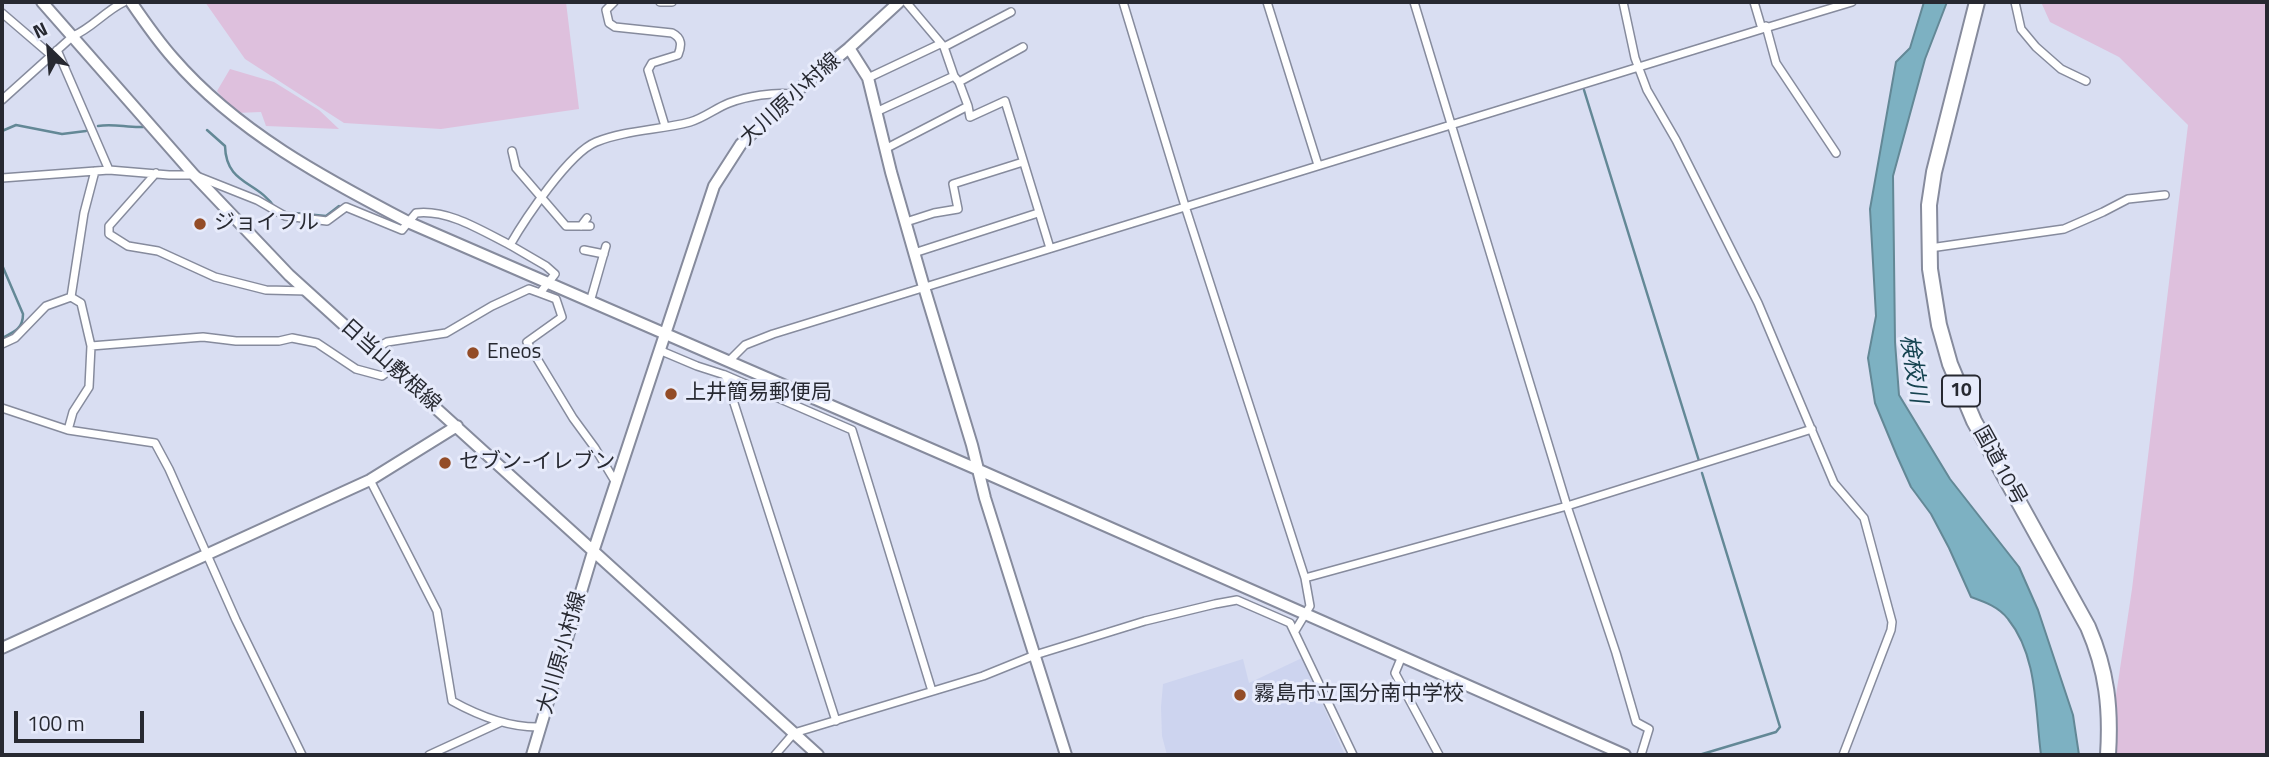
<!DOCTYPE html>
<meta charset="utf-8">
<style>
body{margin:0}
#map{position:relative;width:2269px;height:757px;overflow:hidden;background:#d9def2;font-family:"Titillium Web",sans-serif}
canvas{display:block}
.frame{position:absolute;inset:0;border:4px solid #272931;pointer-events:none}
.north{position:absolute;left:14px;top:14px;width:70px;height:70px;-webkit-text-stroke:5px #e7ebfb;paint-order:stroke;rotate:335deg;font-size:19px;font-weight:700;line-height:28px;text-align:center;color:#272931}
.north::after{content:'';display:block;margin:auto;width:24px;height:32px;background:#272931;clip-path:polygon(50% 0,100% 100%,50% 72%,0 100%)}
.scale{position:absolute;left:14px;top:711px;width:130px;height:32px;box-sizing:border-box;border:4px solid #272931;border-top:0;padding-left:9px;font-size:21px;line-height:24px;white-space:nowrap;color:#272931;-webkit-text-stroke:5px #e7ebfb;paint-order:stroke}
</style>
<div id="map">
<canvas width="2269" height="757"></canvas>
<div class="frame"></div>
<div class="north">N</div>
<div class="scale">100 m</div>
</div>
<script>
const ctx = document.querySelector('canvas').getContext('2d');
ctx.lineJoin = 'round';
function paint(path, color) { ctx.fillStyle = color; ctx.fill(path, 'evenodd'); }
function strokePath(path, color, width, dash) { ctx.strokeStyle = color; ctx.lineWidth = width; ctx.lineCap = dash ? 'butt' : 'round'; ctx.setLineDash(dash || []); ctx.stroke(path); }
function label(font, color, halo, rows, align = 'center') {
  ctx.font = font + ' "Titillium Web","Noto Sans JP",sans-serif'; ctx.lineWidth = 6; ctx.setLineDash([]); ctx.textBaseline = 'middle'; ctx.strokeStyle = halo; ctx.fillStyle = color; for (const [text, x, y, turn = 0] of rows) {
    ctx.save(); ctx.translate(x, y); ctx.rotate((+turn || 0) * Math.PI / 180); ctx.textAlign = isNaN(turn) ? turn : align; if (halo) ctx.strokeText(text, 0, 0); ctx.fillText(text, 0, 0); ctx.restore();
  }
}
paint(new Path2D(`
 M1302,658L1345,755H1167L1162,736L1161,707L1163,684L1243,659L1249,683Z`), '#cdd4ef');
paint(new Path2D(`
 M205,2H566L579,109L441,129L344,123L245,59Z
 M2041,2H2267V755H2107L2132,589L2188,125L2119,57L2050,22Z
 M230,69L274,82L319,110L339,129L266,126L261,112L236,113L217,91Z`), '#dec0dd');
const water = new Path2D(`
 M1924,2H1947L1925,59L1893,176L1895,342L1899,395L1950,479L2019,567L2038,610L2073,715L2079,755H2041C2035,710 2038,656 2008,619C1999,607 1985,602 1971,597L1949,548L1931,514L1911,487L1897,456L1875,403L1868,358L1876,316L1870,209L1896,62L1910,48Z`);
paint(water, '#7db1c2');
strokePath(water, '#638896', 2);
strokePath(new Path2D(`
 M1584,90L1699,461
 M98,126C114,123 127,128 143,127
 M207,130L225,146C226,185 258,181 275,208
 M2,131L16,125L62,134L86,131
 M284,212L326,216L339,206
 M2,265L23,314C23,329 14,332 2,338
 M1699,755L1776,732L1780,727L1702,473`), '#638896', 2.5);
const street = new Path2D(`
 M614,2L606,10L609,23L615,27L672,33C682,38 682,45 678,55L652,63L648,70L665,126
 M660,2H672
 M1123,2L1185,206L1305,578L1310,606L1295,631
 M1267,2L1318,165
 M1414,2L1567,506L1616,653L1636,722L1649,729L1641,755
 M1623,2L1635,58L1647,90L1676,140L1758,303L1834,483L1864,518L1892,622L1891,630L1843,755
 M2015,2L2021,29L2036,47L2061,69L2086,81
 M2,13L51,55
 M1766,26L1776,63L1836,153
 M1762,29L1852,2
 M944,47L1011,12
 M57,50L109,170
 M868,78L940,44
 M959,82L1023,47
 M2,100L73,36C92,28 105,11 124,2
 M968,106L970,117L1005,101L1050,248
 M876,112L954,76
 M885,149L968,106L959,82L954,76L944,47L906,2
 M512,151L516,168L566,226H590
 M156,173L109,226V234L128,246L158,251L215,277L266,290L308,291
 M2,178L109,170L169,175H194L257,200L285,216L327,221L346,207L402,230L416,213C448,209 482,231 510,245C525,219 569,153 596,142C626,130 660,130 690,122C704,118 716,108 729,103C748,96 773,92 793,94
 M906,222L934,213L958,209L953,184L1023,162
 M581,226L587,218
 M510,245L546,266L555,274L540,293L556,299L562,317L527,342L573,418L595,448L616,483
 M1930,248L2064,229L2103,212L2128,199L2165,195
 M584,250L604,254
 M914,253L1038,213
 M590,302L606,246
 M2,344L15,338L46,306L71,297
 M91,346L203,337L236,341H279L292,338L317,343L356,369L382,376L393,368
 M373,350L387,342L446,333L492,306L529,289L540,293
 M659,350L697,366L725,375L852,430L932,691
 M729,361L745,345L773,334L1762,29L1754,2
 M725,375L836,721
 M2,408L68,430L155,443L169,469L236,620L302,755
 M68,430L73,412L89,387L91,346L81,303L71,297L84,213L95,171
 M370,480L437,611L452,701C479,716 510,728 541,727
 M1305,578L1567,506L1812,429
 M1402,656L1395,673L1439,755
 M429,755L501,722
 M775,755L794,733L983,676L1035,655L1145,621L1215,604L1237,600L1290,623L1353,755`);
const secondary = new Path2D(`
 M42,2L194,175L289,275L818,755
 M131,2C144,21 157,40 173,58C237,132 324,178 410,223L979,470L1625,755
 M849,48L868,78L891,172L924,287L972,445L985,498L1066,755
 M2,648L370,480L457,426
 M532,755L593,552L714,186L741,144L793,94L849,48L899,2`);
const highway = new Path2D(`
 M1977,2L1934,172L1929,205L1930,269L1939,325L1950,364L1974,421L2088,627C2107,671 2111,708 2108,755`);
strokePath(street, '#868b9d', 10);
strokePath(secondary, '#868b9d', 14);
strokePath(highway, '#868b9d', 18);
strokePath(street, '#fff', 7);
strokePath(secondary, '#fff', 10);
strokePath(highway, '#fff', 14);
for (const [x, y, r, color] of [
 [200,224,7,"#934c27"],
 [473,353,7,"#934c27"],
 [671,394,7,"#934c27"],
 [445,463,7,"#934c27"],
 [1240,695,7,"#934c27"]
]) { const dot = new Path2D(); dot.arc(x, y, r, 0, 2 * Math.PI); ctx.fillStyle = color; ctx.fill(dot); strokePath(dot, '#e7ebfb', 2.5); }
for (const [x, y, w] of [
 [1961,391,38]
]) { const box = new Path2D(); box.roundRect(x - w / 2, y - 15.5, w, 31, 5); ctx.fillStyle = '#e7ebfb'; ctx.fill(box); strokePath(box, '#272931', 2); }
label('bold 19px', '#272931', null, [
 ["10",1961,391]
]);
label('21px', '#272931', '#e7ebfb', [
 ["大川原小村線",791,100,-42],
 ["日当山敷根線",390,366,42],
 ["国道10号",1999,466,61],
 ["大川原小村線",563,653,-74]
]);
label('21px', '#272931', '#e7ebfb', [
 ["ジョイフル",214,224],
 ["Eneos",487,353],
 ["上井簡易郵便局",685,394],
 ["セブン-イレブン",459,463],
 ["霧島市立国分南中学校",1254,695]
], 'left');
label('italic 23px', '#154350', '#e7ebfb', [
 ["検校川",1912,369,81]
]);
</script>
